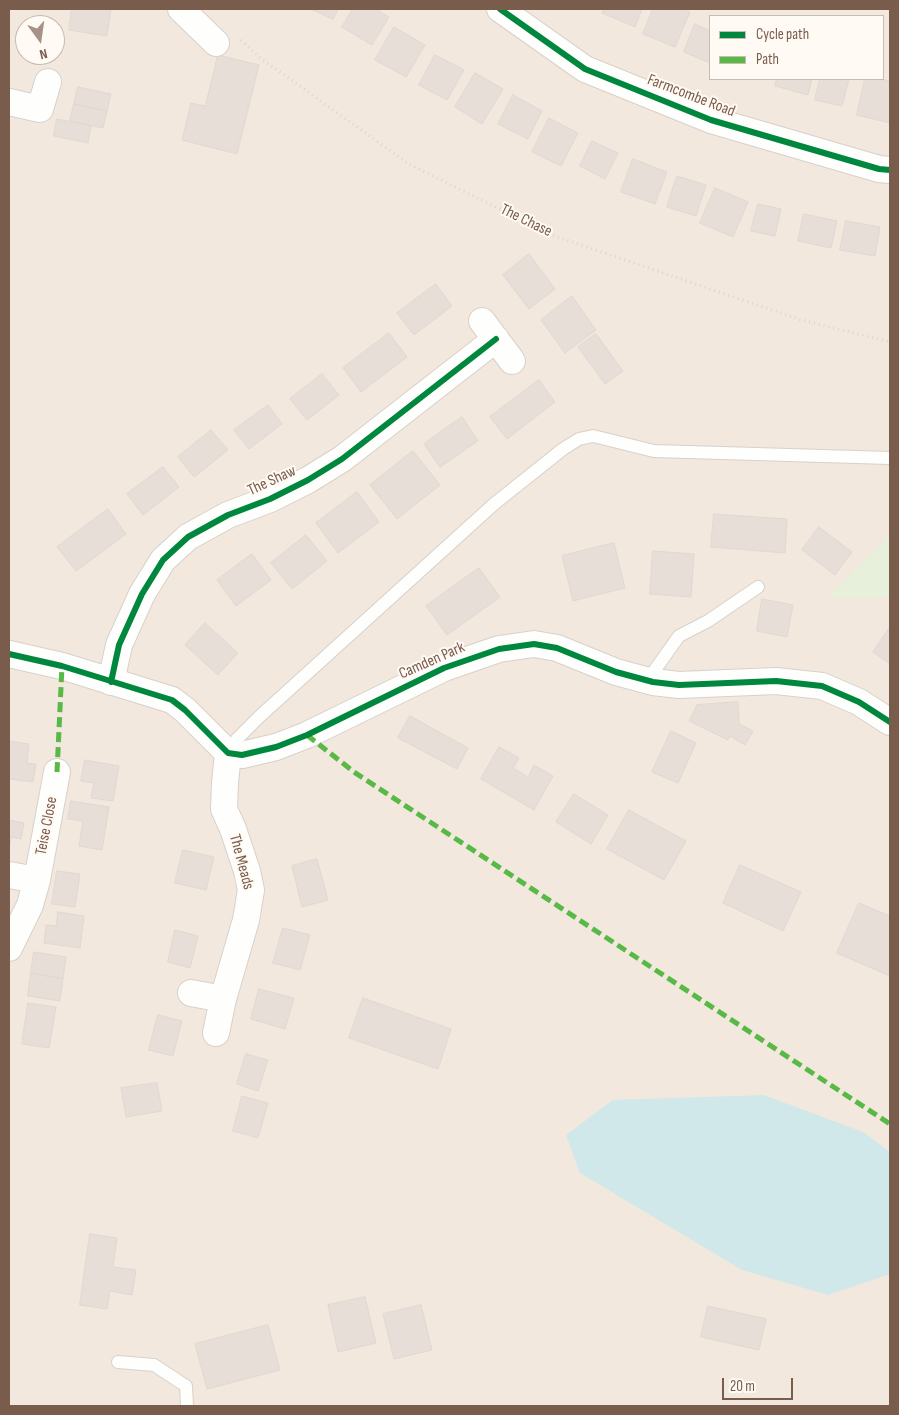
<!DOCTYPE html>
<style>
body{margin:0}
#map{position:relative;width:899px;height:1415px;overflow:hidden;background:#f9f5f0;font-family:"Sofia Sans Condensed",sans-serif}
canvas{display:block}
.frame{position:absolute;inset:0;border:10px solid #7a5c4d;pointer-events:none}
.legend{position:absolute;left:709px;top:15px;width:175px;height:65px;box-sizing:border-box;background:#fffaf3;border:1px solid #cabbb1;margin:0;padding:6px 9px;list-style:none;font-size:15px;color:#7a5c4d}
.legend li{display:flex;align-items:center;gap:10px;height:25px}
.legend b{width:25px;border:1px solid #cabbb1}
.north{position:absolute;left:15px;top:15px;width:50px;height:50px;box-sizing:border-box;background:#fffaf3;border:1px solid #cabbb1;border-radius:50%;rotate:166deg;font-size:14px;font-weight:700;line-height:20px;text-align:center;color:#7a5c4d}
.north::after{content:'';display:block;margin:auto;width:18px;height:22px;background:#a69286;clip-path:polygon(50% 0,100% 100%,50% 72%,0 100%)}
.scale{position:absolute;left:722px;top:1378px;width:71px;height:22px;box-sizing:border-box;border:2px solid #7a5c4d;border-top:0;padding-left:6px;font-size:15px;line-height:18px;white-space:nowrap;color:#7a5c4d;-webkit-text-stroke:4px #fffaf3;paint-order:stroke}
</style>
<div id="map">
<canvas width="899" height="1415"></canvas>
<div class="frame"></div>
<ul class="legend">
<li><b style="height:6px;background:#00873e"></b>Cycle path</li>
<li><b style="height:6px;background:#58b947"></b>Path</li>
</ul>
<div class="north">N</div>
<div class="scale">20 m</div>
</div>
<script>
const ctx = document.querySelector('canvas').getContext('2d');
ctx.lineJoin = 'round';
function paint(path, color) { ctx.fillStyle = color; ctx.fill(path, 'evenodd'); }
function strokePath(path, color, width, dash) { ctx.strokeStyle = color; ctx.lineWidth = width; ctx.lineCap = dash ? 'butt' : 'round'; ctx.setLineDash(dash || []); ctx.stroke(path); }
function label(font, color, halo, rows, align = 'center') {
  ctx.font = font + ' "Sofia Sans Condensed",sans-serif'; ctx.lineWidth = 4; ctx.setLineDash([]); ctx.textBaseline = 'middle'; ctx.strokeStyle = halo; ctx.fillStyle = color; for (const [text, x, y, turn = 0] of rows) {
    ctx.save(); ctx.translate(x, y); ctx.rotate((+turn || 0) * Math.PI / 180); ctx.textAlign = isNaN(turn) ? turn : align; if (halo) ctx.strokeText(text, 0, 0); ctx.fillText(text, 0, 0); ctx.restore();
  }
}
paint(new Path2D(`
 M9,9H890V1406H9ZM710,16H883V79H710ZM25,25H55V55H25Z`), '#f2e8de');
paint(new Path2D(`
 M890,535V597H827Z`), '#e7f0db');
paint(new Path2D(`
 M764,1095L863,1132L890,1152V1274L828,1295L742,1270L580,1173L566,1135L613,1100Z`), '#d0e8ea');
const building = new Path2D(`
 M72,9H111L107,36L69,30Z
 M311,9H338L333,19Z
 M353,9H376L389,17L372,45L342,27Z
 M604,9H642L635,27L602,13Z
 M653,9H681L690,12L675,47L643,34Z
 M695,24L710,31V63L684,52Z
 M394,27L425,45L406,77L375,60Z
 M218,55L259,65L237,154L182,140L191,103L205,106Z
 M435,55L464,70L447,100L419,85Z
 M475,73L503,89L482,124L455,107Z
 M777,79H812L808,95L775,86Z
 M820,79H849L842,106L815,100Z
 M865,79H879L890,81V123L857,115Z
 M78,87L111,94L107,111L74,104Z
 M513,95L542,111L528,139L498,124Z
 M74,104L107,111L103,128L70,121Z
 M549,118L578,133L561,166L532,152Z
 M57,119L91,126L88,143L54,136Z
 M592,141L618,153L605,179L580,166Z
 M633,159L667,172L655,204L621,192Z
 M677,176L706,185L696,216L667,207Z
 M715,188L748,202L733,237L700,223Z
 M758,204L781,209L775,236L751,231Z
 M804,214L837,221L831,248L798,241Z
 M846,221L880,227L875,256L840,250Z
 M529,254L555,289L529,309L503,275Z
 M436,284L452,306L414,335L397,313Z
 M572,296L596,330L565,353L541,320Z
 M389,333L407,357L361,392L343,368Z
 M596,334L623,371L605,384L578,347Z
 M322,374L339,395L307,420L290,399Z
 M539,380L555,402L507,439L490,417Z
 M268,405L282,424L249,449L234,430Z
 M462,417L478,441L440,467L424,444Z
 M211,430L228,450L194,477L178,457Z
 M413,451L440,485L397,519L370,485Z
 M163,467L179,487L143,515L127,494Z
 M357,492L379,522L338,553L316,523Z
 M108,509L126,534L76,571L57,547Z
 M714,514L787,519L785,553L711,547Z
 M819,527L852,552L835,575L802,550Z
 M306,535L327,561L292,589L271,563Z
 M614,543L625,588L573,601L562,556Z
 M653,551L694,554L691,597L650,594Z
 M252,554L271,580L236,606L217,580Z
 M479,568L500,597L447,635L426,606Z
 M762,599L793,605L787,637L757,631Z
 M205,623L238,653L218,675L185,645Z
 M890,627V664L873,652Z
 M738,702L739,724L753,731L745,745L730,736L728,740L689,721L697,705Z
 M410,716L468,748L457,769L398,738Z
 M671,731L696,743L678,783L652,772Z
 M9,741L29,744L27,763L36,764L33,782L9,779Z
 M499,747L519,758L513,768L528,777L534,765L553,776L534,810L481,779Z
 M85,760L119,766L113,801L91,798L94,783L81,781Z
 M574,794L608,815L591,844L556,822Z
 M71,801L109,807L102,850L79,846L83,821L68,819Z
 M629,810L686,841L664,880L607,849Z
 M9,820L24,823L21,839L11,837L9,850Z
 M183,850L214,857L206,890L175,883Z
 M317,859L328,900L302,907L292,866Z
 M740,865L801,892L783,931L723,903Z
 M57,871L80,874L75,907L52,904Z
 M859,903L890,916V976L837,953Z
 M58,912L84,916L80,948L44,943L46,925L56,926Z
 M283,928L310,935L300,970L273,963Z
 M175,930L198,936L190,968L168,962Z
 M34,952L66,957L63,979L31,973Z
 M31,973L63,979L60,1001L28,996Z
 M259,989L294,998L285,1029L251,1019Z
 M363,998L451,1029L438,1069L349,1038Z
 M28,1003L56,1007L49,1048L22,1044Z
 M158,1015L182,1021L173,1056L149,1050Z
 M246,1054L268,1060L258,1091L237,1084Z
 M157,1083L162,1111L126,1117L121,1088Z
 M242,1096L268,1103L258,1138L233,1131Z
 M90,1234L117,1238L113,1267L136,1270L132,1295L110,1291L107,1309L80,1305Z
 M365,1297L376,1343L338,1352L328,1305Z
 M421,1305L432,1350L394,1359L383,1314Z
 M708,1306L766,1319L759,1350L701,1337Z
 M268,1325L280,1370L207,1389L195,1344Z`);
paint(building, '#e6ded7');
strokePath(building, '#e2d8d2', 1);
const lane = new Path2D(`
 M647,681L679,636L708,621L758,587
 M228,753L237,739L259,717L494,504L563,449L579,439L593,436L654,451L890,458
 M118,1362L154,1365L186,1386L187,1406`);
const street = new Path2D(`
 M181,9L216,43
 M500,9L585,69L711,120L879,169L890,170
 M9,102L40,109L48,82
 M482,321L512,361
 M9,654L62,666L172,700L185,710L228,753L242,755L276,747L307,735L444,668L499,649L534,644L557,648L616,672L653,682L679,685L776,681L822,686L859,702L890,722
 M111,682L119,645L142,594L163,560L188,537L228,515L270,499L308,480L342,459L496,339
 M9,875L37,880
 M9,948L30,905L37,880L57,772
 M191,993L223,999
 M216,1033L223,999L246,920L251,890L247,871L233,829L224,809L225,783L228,753`);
strokePath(lane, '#d7d1cb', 14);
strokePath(street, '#d7d1cb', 28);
strokePath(new Path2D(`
 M241,40L259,57L409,164L552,235L801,320L890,342
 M888,1406L890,1405`), '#dcd5d0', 3, [1, 4]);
strokePath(lane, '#fefefd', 12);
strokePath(street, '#fefefd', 26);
strokePath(new Path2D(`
 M307,735L354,772L890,1124
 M57,772L62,666`), '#58b947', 5, [10, 5]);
strokePath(new Path2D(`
 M500,9L585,69L711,120L879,169L890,170
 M9,654L62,666L172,700L185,710L228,753L242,755L276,747L307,735L444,668L499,649L534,644L557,648L616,672L653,682L679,685L776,681L822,686L859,702L890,722
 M111,682L119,645L142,594L163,560L188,537L228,515L270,499L308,480L342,459L496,339`), '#00873e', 6);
label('16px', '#7a5c4d', '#fffaf3', [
 ["Farmcombe Road",691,96,21],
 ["The Chase",526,221,26],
 ["The Shaw",272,481,-25],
 ["Camden Park",432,661,-24],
 ["Teise Close",47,826,-79],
 ["The Meads",241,862,75]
]);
</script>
